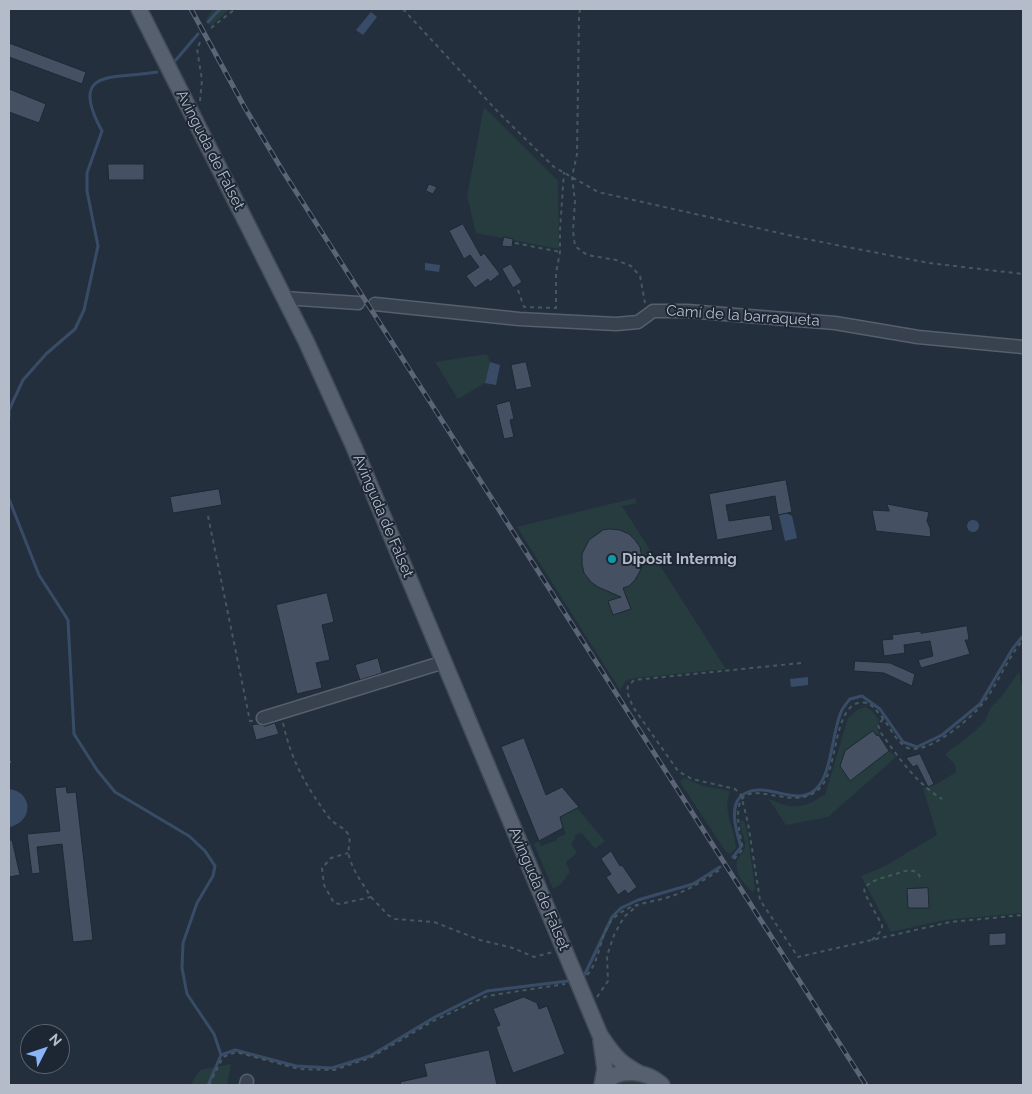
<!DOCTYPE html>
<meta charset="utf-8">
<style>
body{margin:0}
#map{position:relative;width:1032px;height:1094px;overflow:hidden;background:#242f3e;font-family:Raleway,sans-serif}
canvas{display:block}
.frame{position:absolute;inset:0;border:10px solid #b4bcc9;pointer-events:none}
.north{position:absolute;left:20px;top:1024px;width:50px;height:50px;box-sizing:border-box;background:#1d2633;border:1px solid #59626f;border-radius:50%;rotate:49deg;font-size:14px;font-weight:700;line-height:20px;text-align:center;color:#b4bcc9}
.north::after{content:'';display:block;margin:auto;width:18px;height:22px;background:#8ab4f8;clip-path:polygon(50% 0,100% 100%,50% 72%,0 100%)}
</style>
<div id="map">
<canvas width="1032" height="1094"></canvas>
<div class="frame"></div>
<div class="north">N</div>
</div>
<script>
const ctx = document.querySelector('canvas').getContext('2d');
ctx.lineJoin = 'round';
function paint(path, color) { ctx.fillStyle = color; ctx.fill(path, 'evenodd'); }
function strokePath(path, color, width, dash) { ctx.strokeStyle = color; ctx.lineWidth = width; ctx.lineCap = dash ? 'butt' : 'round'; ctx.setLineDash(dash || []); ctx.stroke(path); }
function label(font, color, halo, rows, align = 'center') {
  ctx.font = font + ' Raleway,sans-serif'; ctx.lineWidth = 4; ctx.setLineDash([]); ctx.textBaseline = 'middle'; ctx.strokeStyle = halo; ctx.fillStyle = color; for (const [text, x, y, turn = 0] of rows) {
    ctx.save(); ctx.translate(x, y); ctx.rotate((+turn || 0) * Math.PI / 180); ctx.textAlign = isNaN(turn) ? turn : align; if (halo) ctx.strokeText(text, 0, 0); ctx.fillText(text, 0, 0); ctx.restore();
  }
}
paint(new Path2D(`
 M213,9H230L211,26L206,20Z
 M484,107L558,181L559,249L476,233L467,196Z
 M487,354L490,362L485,383L458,399L435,362Z
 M635,498L637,503L622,506L726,669L634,678L626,681L620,690L517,527Z
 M1019,672L1023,692V913L945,920L891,932L861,876L885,866L937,835L923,788L937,784L956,772L955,765L945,754L973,733L985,721L991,707L1001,697Z
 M865,707L872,711L879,720C874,734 886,748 896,757L828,817L786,825L768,798C782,805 795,810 810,803C816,801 819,797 825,795L848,718L857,710Z
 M684,778L703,786L730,791C722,814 735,827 736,848L730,854L726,852L680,782Z
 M577,808L605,841L595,849L582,833L574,835L576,838L571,844L577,853L566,862L570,872L561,884L553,889L534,844L539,841L541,846L557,840V838L566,834L560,817Z
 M740,820L744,821L747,831L755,888L753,892C745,886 734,872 737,861C739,854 746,852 745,844C745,835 739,829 740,820Z
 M231,1064L227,1085H190L200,1070Z
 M628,1080H638L650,1085H614Z`), '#263c3f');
paint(new Path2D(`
 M371,12L377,17L363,35L356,30Z
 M425,263L440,265L439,272L425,270Z
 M490,362L500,365L496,385L485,383Z
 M786,513L792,516L797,538L785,541L779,515Z
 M967 526a6 6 0 1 1 12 0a6 6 0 1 1-12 0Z
 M808,677V685L791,687L790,679Z
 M9,789C33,792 34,821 10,827H9Z`), '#394c67');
strokePath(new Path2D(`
 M208,22L220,9
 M175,61L198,34
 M9,417V410L23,380L46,354L75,329L84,310L98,246L87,191V173L102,131C67,67 114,80 157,72
 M9,499L39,575L68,620L74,734L97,770L115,792L189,836L205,851L215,866L213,876L197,903L183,943L182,968L187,994L214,1034L221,1055
 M733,857L741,847C737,833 727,804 744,794C766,780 798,809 817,788C832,772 832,733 841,712C843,707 847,703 850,699L862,696L880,709L903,742L917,747L942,735L980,704L1013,648L1023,636
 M585,974L612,917L621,908L638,900L693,884L720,867
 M221,1055L235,1050L296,1066L332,1068L370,1056L435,1017L487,991L568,981
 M208,1085L221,1055`), '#394c67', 3);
const building = new Path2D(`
 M9,43L86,72L82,84L9,57Z
 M9,89L46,104L39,123L9,112Z
 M108,164H144V180H109Z
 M429,184L437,187L433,194L426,191Z
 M463,224L481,256L484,253L500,274L490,282L488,279L475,288L466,276L479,267L470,255L464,259L449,231Z
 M504,237L513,239L512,247L502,246Z
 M511,264L522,282L513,288L502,269Z
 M526,362L532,387L516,390L511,365Z
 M510,401L514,419L510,420L514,437L504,439L496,405Z
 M786,480L792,512L778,515L775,496L726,505L729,521L770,515L773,530L717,540L709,494Z
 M219,489L222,505L173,513L170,497Z
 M887,504L929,512L927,521L930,528L931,537L876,531L872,510L889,511Z
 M610,529L620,530L629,534L635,540L640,547L643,563L640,571L635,580L629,586L623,588L631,609L613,615L608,601L621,597L598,587L591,582L584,573L582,564V554L589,540L603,530Z
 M327,593L334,622L322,625L330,660L316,663L322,688L297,694L276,605Z
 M967,626L969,640H965L970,654L921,668L918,660L933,656L930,641L904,645L905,653L884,656L882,640L893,639L892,635L921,631V633Z
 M378,658L382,673L360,680L355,665Z
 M855,661L890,663L915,674L912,686L884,673L854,671Z
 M275,723L279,734L256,740L252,725L257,724L265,726Z
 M873,731L877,736L878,734L889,751L850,781L840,766L845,751Z
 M524,738L546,795L562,787L579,807L560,817L563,828L539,841L501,747Z
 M920,754L934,784L928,787L917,765L913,767L906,758Z
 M66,787L67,793L76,792L93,940L73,942L62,844L37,847L40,873L32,874L27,834L60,831L55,788Z
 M12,840L20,875L9,877V841Z
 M611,851L620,866L622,865L637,887L628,894L625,890L618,895L606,877L611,874L601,859Z
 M928,888L929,908H908L907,889Z
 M1006,933V945L989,946V934Z
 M524,997L537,1003L539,1009L547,1006L565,1054L513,1073L496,1027L500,1025L493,1009Z
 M489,1050L497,1085H401L400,1082L427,1076L424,1064Z`);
paint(building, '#455162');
strokePath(building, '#1f2835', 1);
const minor = new Path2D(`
 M284,298L358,303
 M375,304L519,319L616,324L638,322L653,311H687L835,323L918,337L1023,347
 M263,718L444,662
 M246,1085L247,1081`);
const major = new Path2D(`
 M139,9L306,341L354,447L600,1035C612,1053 619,1063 639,1073
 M601,1041L605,1069L602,1085
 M602,1085C618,1067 646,1070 662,1085`);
strokePath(minor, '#565f6c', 15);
strokePath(major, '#414a57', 18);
strokePath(new Path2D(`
 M403,9L499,113L554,167L598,192L806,239L929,263L1023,274
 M580,9L579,16L577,154L572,177L575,201L573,231L575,246L587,255L616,260L631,266L640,276L645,303
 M211,28L235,9
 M200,101L202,80L197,49L201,40
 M515,243L560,252
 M518,290L524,307L556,308V273L560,252V230L564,172
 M208,516L250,721H253
 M801,663L634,680L628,686L627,692L633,707L678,771L692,779L735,789L741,795L748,823L760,900L798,957L950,922L1023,915
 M883,719L878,725L881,733C898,757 916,783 942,799
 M283,723C292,763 306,786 330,819C335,825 344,827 348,834C352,841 347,849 349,856C353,871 363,884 371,897L340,904L334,903L324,885L322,868L331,858L348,853
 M9,762H11
 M734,859L743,849C719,748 788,822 820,788C838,770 833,710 858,703C861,702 866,703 869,703C874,708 878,712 882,717C890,727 895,740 906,747C924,757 965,723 977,710C996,690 1005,661 1023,640
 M371,897L388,915L395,919L434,922L480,940L513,948L534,957L553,952
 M872,940L882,930V925L865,894L864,888L871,882L882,878L909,870L917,872L922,880
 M587,975C601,960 599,934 613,919C628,904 647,903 666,898C686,892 704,880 721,869
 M597,997L608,981L607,956L614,935L624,917L638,905
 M209,1085L223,1057L236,1052L299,1069L334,1070L370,1058L435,1020L487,996L565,984`), '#44595c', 2, [4, 4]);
strokePath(minor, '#38414e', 12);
strokePath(major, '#56606e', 15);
const rail = new Path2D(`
 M191,9L245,108L284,173L866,1085`);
strokePath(rail, '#5a6575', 5);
strokePath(rail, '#1d2633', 3, [9]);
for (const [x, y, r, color] of [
 [612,559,5,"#0f9aa8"]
]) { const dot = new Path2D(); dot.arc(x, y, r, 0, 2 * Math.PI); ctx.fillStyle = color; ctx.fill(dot); strokePath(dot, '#1d2633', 2); }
label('15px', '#b4bcc9', '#1d2633', [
 ["Avinguda de Falset",210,150,63],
 ["Camí de la barraqueta",743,316,4],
 ["Avinguda de Falset",383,516,67],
 ["Avinguda de Falset",539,889,67]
]);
label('bold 15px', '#b4bcc9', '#1d2633', [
 ["Dipòsit Intermig",622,559]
], 'left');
</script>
